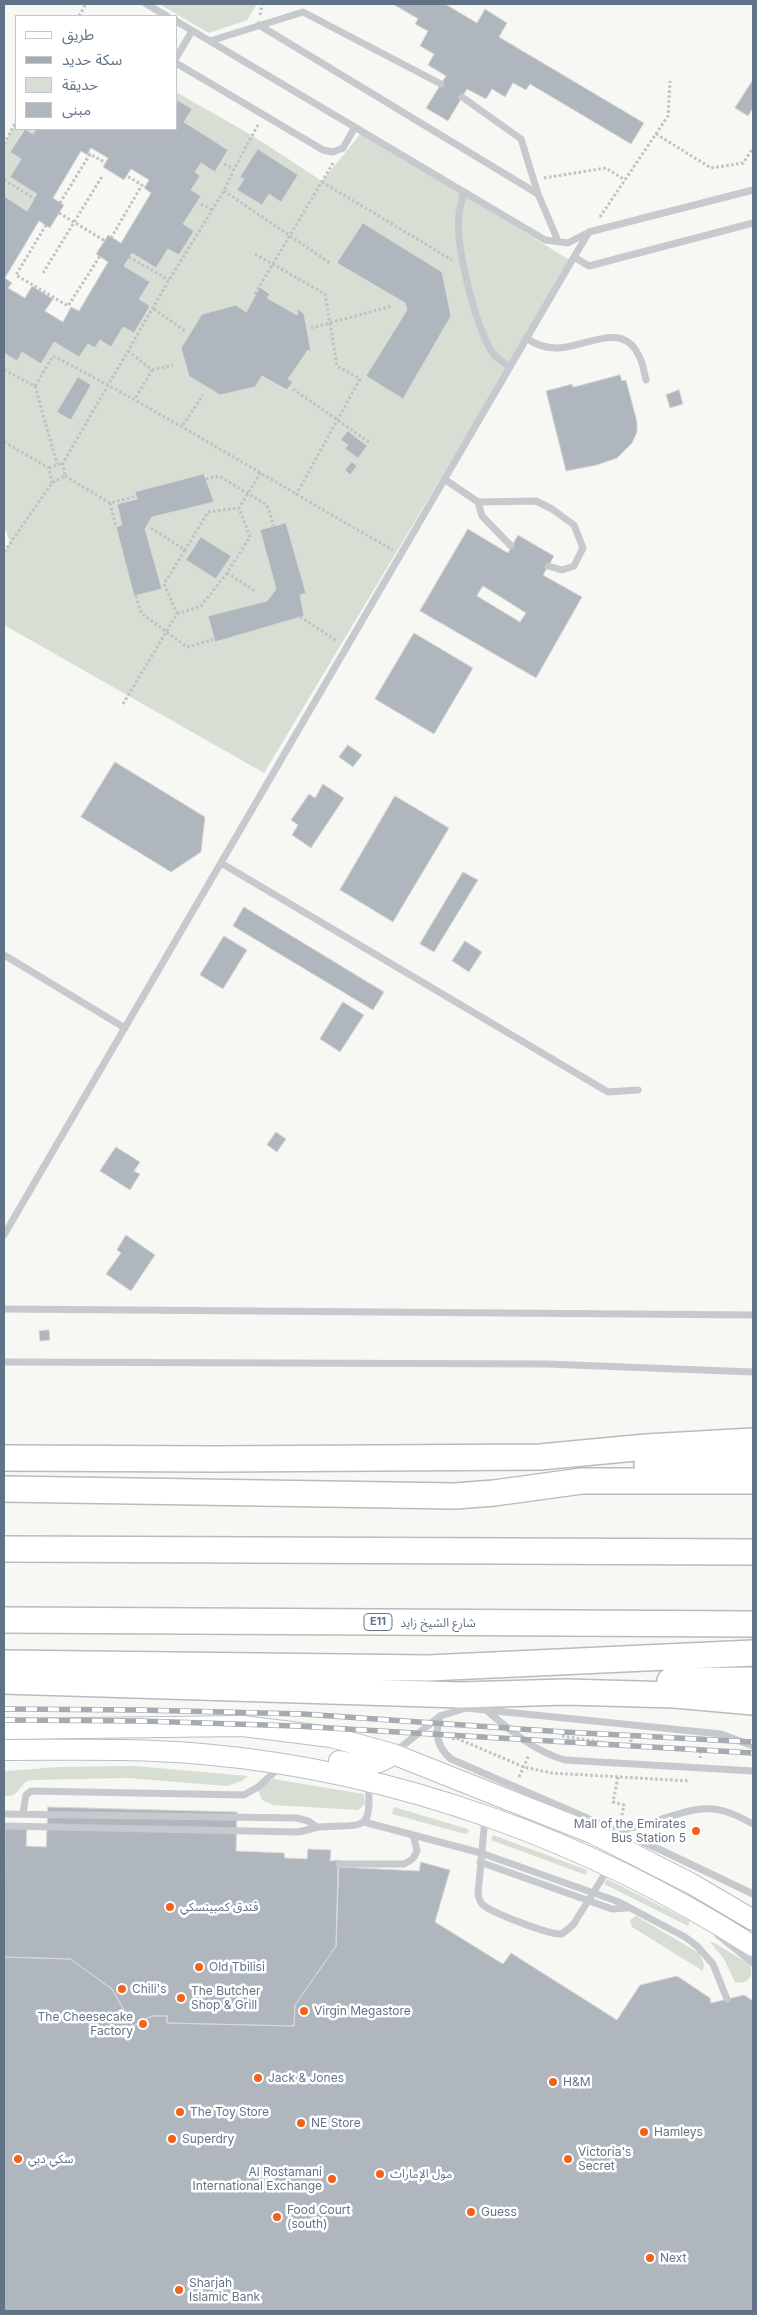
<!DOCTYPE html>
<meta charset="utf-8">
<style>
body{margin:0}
#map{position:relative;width:757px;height:2315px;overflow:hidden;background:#f7f7f3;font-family:Inter,"Noto Sans Arabic",sans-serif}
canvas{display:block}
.frame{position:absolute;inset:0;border:5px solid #637387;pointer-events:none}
.legend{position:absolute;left:15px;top:15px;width:162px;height:115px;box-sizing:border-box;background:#fff;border:1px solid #c1c7cf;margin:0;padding:6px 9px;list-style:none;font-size:15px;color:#637387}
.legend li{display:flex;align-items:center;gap:10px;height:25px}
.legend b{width:25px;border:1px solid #c1c7cf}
</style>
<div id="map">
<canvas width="757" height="2315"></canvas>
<div class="frame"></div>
<ul class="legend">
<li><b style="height:6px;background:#fff"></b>طريق</li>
<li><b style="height:6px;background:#a6abb2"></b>سكة حديد</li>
<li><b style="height:14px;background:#d7dfd4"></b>حديقة</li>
<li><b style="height:14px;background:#afb6bd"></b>مبنى</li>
</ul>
</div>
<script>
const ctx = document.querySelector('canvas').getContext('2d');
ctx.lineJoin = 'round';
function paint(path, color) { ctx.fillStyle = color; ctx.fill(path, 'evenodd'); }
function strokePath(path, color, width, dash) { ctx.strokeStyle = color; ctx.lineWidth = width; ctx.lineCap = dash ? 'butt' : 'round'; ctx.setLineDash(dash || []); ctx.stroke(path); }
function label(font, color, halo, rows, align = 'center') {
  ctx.font = font + ' Inter,"Noto Sans Arabic",sans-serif'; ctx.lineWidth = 5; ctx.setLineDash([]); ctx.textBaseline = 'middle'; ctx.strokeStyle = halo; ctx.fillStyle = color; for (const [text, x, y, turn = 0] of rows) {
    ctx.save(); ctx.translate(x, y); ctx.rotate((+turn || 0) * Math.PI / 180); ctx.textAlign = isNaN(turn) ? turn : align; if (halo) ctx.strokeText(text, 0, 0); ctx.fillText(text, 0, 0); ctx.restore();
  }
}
paint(new Path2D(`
 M159,4H257L247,20L209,33Z
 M176,92L253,136L322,181L362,132L571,261L264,773L4,625V552L10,542L4,526V353L17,361L22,352L41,363L54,342L79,357L88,344L95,348L100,340L111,347L123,327L134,333L150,306L139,299L124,266L132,253L156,268L168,249L179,255L194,231L183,224L200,196L191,190L200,176L195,172L201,163L215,172L228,151L184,122L176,101ZM362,224L442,272L451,316L403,399L366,376L407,310L405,303L337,263ZM260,287L270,293L267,298L297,315L298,310L311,351L308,350L288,379L293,382L287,390L262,376L255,387L220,395L189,376L181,348L202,314L236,305L246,312ZM205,474L213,502L152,517L145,529L162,588L134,596L116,528L122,525L117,504L137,499L135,492ZM286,523L306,592L300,595L304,616L215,642L209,616L267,601L276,589L260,530Z
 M16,123V129H36L33,134L24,129L10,151L21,159L37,194L27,211L4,196V145Z
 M135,1766L248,1776L242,1781L227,1786L128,1778L31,1780C19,1782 19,1800 4,1795V1774L6,1771L59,1767Z
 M273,1779L364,1794L365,1804L358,1810L273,1805L262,1800L258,1789Z
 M394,1807L468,1829L469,1832L465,1834L392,1814Z
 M493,1835L587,1870L586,1875L491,1840Z
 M607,1879L690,1921L688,1926L604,1884Z
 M636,1916L699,1953L704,1964L703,1971L632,1927L630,1920Z
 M710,1942H713L749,1964C755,1975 748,1985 735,1982L724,1959Z`), '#d7dfd4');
const building = new Path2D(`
 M393,4H445L477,23L485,9L507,23L499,37L644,123L631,144L530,84L526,90L513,83L505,97L492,89L486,99L467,89L448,121L426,108L446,76L428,65L434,54L420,46L428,31L415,24L418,19Z
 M753,80V108L748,116L735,108Z
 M177,100L192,109L184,122L228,150L215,172L201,163L195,172L200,176L191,190L201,196L183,224L194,231L179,255L168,249L156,268L132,253L124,266L150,282L139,299L150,306L134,333L123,327L111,347L100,340L95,348L88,344L79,357L54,342L41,364L22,352L17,361L4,353V196L27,211L37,194L10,177L21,159L10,152L25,129L33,134L36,129H176ZM91,148L108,158L103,167L124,180L131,169L149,180L144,188L151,193L121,243L108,235L96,254L108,262L79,311L71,307L63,322L45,311L53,299L32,286L25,298L8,288L12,283L5,278L39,221L50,228L64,205L53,198L81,151L87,155Z
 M258,149L298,175L281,202L269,194L262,205L237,190L244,179L240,177Z
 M363,223L442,272L451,316L403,399L366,376L407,310L405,303L337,263Z
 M260,287L270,294L267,298L297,315L298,309L304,314L311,352L308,350L288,379L293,382L287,390L262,376L255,387L220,395L189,376L181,348L202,314L236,305L246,312Z
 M620,375L622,381L626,380L637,422V432L632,443L617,458L597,465L566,471L546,391L572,384L573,387Z
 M78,377L91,385L71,420L57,412Z
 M679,390L683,404L670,408L666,395Z
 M348,431L367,446L358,458L345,449L348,445L341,440Z
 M352,462L357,466L350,475L345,470Z
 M204,474L214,502L152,517L145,529L162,589L134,596L116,527L122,525L117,504L137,499L135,492Z
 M286,523L306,593L300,595L304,616L215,642L208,616L267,601L276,589L260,530Z
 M468,529L508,553L518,535L554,556L543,575L582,597L536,678L420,611ZM483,586L526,613L520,622L477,596Z
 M201,537L231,556L216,579L186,560Z
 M414,633L473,668L434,734L375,699Z
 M348,745L362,755L353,767L339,757Z
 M115,762L205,817L201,852L171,872L81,817Z
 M323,784L344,798L311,848L292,835L298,825L291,820L309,794L315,798Z
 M395,796L449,828L393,922L340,890Z
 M463,872L478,880L434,952L420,944Z
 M244,907L384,992L373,1010L233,926Z
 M224,936L247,950L223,989L200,975Z
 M465,941L482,952L469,972L452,961Z
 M343,1002L364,1015L340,1052L320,1039Z
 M276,1132L286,1139L277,1152L267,1145Z
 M116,1147L140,1162L134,1171L140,1174L130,1190L100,1171Z
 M126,1235L155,1255L131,1291L106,1274L121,1253L117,1250Z
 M49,1330L50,1340L40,1341L39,1331Z
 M48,1807L237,1812L236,1851L284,1853L285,1858L307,1859L308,1849L331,1850L330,1861L339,1860L336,1946L295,2005L294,2026L167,2023V2016H152L133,2026L112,1989L70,1959L4,1957L5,1828L27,1829L26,1846L46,1847Z
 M421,1862L450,1870L435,1922L503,1964L511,1953L617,2020L640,1985L677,1976L710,1998L711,2003L744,1995L753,2001V2311H4V1957L70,1959L112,1989L133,2026L152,2016H167V2023L294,2026L295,2005L336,1946L338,1867L419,1871Z`);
paint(building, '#afb6bd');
strokePath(building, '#d8d8d6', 1);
const secondary = new Path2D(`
 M4,1729L243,1726L331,1737L393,1754L594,1834L692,1884L753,1920
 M4,1750C69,1750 136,1748 202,1754C398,1771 588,1841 753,1946
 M339,1761C359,1765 376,1768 393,1754`);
const highway = new Path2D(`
 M4,1458L215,1459L540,1457L646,1447L753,1441
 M647,1464L753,1463
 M4,1489L455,1496L494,1493L582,1481H753
 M4,1549L753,1552
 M4,1620L753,1624
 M4,1663L428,1668L753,1653
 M4,1681L461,1695L566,1692L675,1695L753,1702
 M670,1681L753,1680`);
strokePath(secondary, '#babec4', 22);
strokePath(highway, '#b8bbbf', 28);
strokePath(new Path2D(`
 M260,15L262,4
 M79,16L86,4
 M656,134L711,168L743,163L753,148
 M4,144L16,121
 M224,164L234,169
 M544,178L606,168L625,180
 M4,180L35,199
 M322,182L452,260
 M224,191L330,263
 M60,203L90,154L106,163
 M201,204L212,210
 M59,213L105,241
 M600,217L668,116L670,81
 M46,225L16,275L68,306L100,256
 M111,238L142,185L127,176
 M255,254L325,294L337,366L360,379L296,495
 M129,257L169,280
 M43,273L103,175
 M255,294L333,163
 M154,309L185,331
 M311,328L392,306
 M128,351L152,370L135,399
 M4,370L35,386L53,356C170,416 279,486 393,550
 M152,370L173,365
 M35,386L57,464
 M293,389L369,442
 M183,425L203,395
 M4,442L49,468L52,483
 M49,468L63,463
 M65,476L110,503L137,496
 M206,479L219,476L267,505L274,526
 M110,503L116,527
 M151,528L185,550L208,512L239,508L261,472
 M4,552L52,483L65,476L63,463L169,280L224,191L234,169L259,123
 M227,573L255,591
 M136,596L141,613L187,647L215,639
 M177,614L164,584L185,550
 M300,617L337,641
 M123,704L177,614L201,606L227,573L250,537L239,508
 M562,1736L631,1747L701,1751L700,1758
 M452,1739L456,1738L524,1767L551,1773L690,1781
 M631,1747V1735
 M519,1777L529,1755
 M618,1777L613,1802L624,1805L622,1815`), '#bfc1c4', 3, [2.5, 2.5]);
strokePath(new Path2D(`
 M146,4L167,16
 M176,21L545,240L568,243L589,232
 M259,25L538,194
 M210,41L303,12L441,84
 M176,58L192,31
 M176,63L323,150L333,152L343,148L355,127
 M462,97L521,139L538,194L558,241
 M753,190L589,232L574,257L589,266L753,223
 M464,192C462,199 460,207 459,214C455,246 475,324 492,352C496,358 504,363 510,367
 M526,338C535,344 545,348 556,348C582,349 621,320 638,354C643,362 644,372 646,380
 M444,479L478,502L482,516L511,546
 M478,502L536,501L552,509L574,525L583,548L574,566L562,570L548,566
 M221,863L608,1092L638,1090
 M4,955L125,1028
 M4,1235L574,257
 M4,1309L753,1315
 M4,1362L547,1364L753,1372
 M485,1709C510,1730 533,1751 565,1760L753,1771
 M440,1716C434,1733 437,1747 451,1759L663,1851L753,1894
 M395,1752L440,1716L466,1708L721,1734L753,1746
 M23,1813L26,1795L31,1791L244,1795L258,1787L279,1768
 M4,1814L297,1818L308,1821L317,1827
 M485,1818L478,1894C479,1899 480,1902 483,1905C493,1913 549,1935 562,1934L573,1925L608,1869
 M364,1822L481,1853L619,1902L685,1937L697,1946L713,1964L727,1999
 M4,1826L297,1832C305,1831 312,1828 320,1827C360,1823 373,1836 368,1784
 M617,1829C653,1829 688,1801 724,1811C735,1814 744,1819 753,1824
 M480,1862L612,1909L627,1908
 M339,1864H404C411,1861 415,1858 417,1850L413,1835
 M718,1935L753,1963`), '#c6c9cd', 7);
strokePath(secondary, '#fff', 20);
strokePath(highway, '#fff', 25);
const rail = new Path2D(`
 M4,1709L140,1710L303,1714L564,1732L753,1742
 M4,1720L141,1721L296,1726L753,1753`);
strokePath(rail, '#a6abb2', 5.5);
strokePath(rail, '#fff', 4, [11]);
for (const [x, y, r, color] of [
 [696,1831,5,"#f16319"],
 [170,1907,5,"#f16319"],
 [199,1967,5,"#f16319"],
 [122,1989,5,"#f16319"],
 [181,1998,5,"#f16319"],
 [304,2011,5,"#f16319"],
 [143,2024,5,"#f16319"],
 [258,2078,5,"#f16319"],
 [553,2082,5,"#f16319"],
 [180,2112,5,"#f16319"],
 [301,2123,5,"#f16319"],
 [644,2132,5,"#f16319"],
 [172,2139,5,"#f16319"],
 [18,2159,5,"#f16319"],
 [568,2159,5,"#f16319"],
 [380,2174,5,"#f16319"],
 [332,2179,5,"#f16319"],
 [471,2212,5,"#f16319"],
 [277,2217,5,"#f16319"],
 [650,2258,5,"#f16319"],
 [179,2290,5,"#f16319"]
]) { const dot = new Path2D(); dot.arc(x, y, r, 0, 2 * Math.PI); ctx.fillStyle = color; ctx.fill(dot); strokePath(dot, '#fff', 2); }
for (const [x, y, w] of [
 [378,1622,28]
]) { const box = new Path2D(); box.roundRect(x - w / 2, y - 8.5, w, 17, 4); ctx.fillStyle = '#fff'; ctx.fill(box); strokePath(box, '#637387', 1); }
label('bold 11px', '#637387', null, [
 ["E11",378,1622]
]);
label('12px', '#637387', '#fff', [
 ["شارع الشيخ زايد",438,1623]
]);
label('12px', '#637387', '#fff', [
 ["Mall of the Emirates",686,1824,"right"],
 ["Bus Station 5",686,1838,"right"],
 ["فندق كمبينسكي",180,1907],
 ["Old Tbilisi",209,1967],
 ["Chili's",132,1989],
 ["The Butcher",191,1991],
 ["Shop & Grill",191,2005],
 ["Virgin Megastore",314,2011],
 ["The Cheesecake",133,2017,"right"],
 ["Factory",133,2031,"right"],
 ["Jack & Jones",268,2078],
 ["H&M",563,2082],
 ["The Toy Store",190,2112],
 ["NE Store",311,2123],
 ["Hamleys",654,2132],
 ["Superdry",182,2139],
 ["Victoria's",578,2152],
 ["Secret",578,2166],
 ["سكي دبي",28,2159],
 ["Al Rostamani",322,2172,"right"],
 ["International Exchange",322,2186,"right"],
 ["مول الإمارات",390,2174],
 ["Food Court",287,2210],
 ["(south)",287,2224],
 ["Guess",481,2212],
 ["Next",660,2258],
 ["Sharjah",189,2283],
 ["Islamic Bank",189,2297]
], 'left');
</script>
